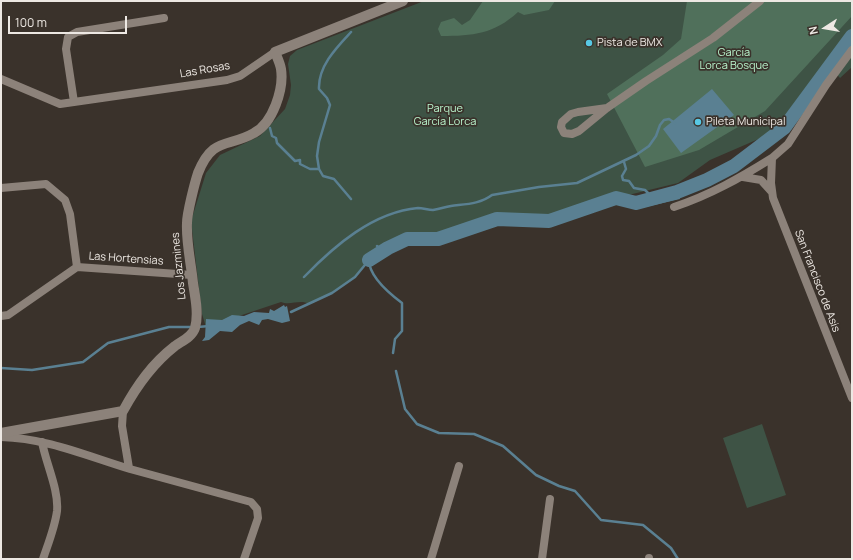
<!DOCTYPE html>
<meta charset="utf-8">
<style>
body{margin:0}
#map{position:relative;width:853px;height:560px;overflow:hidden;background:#3a322b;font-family:Manrope,sans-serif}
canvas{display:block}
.frame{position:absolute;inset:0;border:2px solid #ede8e3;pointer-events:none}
.north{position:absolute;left:805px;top:8px;width:40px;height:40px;-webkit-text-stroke:3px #3a322b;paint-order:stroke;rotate:258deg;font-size:11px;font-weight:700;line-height:16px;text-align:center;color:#ede8e3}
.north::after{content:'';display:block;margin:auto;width:14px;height:18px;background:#ede8e3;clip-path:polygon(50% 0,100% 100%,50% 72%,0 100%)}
.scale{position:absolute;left:8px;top:16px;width:119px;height:18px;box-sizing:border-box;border:2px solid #ede8e3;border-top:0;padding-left:5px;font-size:12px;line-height:14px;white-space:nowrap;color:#ede8e3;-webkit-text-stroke:3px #3a322b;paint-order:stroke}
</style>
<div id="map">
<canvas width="853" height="560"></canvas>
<div class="frame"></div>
<div class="north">N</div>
<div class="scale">100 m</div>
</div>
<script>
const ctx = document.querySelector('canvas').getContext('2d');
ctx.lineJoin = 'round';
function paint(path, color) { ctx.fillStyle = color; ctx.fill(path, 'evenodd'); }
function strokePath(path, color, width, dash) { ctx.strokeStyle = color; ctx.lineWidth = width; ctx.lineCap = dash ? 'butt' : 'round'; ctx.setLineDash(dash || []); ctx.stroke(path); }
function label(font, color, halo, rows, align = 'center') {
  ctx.font = font + ' Manrope,sans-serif'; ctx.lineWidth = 3.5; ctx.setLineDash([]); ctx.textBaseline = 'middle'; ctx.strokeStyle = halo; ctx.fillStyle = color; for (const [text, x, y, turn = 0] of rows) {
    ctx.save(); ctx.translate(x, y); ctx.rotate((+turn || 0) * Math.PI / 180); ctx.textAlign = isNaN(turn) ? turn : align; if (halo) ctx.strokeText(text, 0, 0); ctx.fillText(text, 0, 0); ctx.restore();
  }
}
paint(new Path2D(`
 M424,1H852V67L840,78L830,67L835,50L784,128L710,160L678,183L616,198L549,221L497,219L438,239H407L388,248L366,262L355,277L332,293L309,304C300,299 290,306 281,302L206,327L202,314L191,221L206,173L220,155L260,136L285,109L290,95L291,85L288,64L290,56L297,50Z
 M762,424L786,495L747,508L723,438Z`), '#3e5345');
paint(new Path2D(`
 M483,1H555L549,10L524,15L518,12C494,34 473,36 441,36L438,29L441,22L454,18L462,25L470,20Z
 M687,1H852V16L765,111L699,150L645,167L607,94L663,55L681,39Z`), '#50705b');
paint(new Path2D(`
 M712,89L734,115L681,153L663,129Z
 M676,187L680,199L637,209L636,198Z
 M284,305L285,307L287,306L290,321L282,323L268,319L262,320L259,325L249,321L240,325L232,332L220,331L209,340L202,341L205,337L206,319L222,320L232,315L244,316L254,312L269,313L270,309L274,311Z`), '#5a8092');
strokePath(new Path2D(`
 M270,128L272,136L276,138L277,143L295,161L300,160V164L310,169H319L323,176L334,179L351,199
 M624,162L626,169L622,176L623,180L629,181L634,188L645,190L651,196
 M319,169L317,156L319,142L330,105L327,98L319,89C318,66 337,47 351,32
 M377,246L381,249L388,248
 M369,260C369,277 390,294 402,303V331L395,339L393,353
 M304,277C334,246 373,212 418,208C423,208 428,210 433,210C439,209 445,207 451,206C466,204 480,204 492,195L539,187L577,183L636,155L649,146L656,136L660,125L664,120L669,119L675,123
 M291,312L332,293L355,277L369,260
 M198,327L209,326
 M1,368L32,370L83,362L108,343L169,327H193
 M396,371L405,409L417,424L439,433L474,434L503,446L536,475L559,486L575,491L601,520L643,525L671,548L678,559`), '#5a8092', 2.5);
strokePath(new Path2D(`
 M369,260L388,248L407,239H438L497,219L549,221L616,198L636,203L677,192L707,180L734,166L784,128L852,36`), '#5a8092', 14);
strokePath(new Path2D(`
 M852,50L826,85L788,144L772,158L771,183L773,198L852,398
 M1,79L60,104L227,80L240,76L275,52
 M74,102L66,49L68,37L77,32L164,18
 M607,108L578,112L571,114L562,122L561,127L564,133L572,134L579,131L607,108L646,81L713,38L760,1
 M743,177L761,180L771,191
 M1,188L46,184L65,200L70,214L77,267
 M674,207C710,195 740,178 772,158
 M1,316L8,315L77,267L192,275
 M123,411L122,426L129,468
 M1,437C46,438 87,456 130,469C170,480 211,491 251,502L257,509L258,518L244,559
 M42,442C46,464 59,490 57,511C55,527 48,544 43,559
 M431,559L459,466
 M542,559L550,499
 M649,559V558`), '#8c827a', 8);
strokePath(new Path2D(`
 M1,433L123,411C137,385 152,364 175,346C182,341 192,337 195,328C199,314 195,296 193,283C191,263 186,242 187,223C187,213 195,182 198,173C213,136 228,148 254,133C273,123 284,89 281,69C280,63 277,57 275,52L403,1`), '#8c827a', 10);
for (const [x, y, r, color] of [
 [589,43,4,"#58c8e4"],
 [698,122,4,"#58c8e4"]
]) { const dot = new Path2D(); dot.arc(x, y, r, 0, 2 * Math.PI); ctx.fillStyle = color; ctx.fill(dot); strokePath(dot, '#3a322b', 1.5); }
label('11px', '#ede8e3', '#3a322b', [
 ["Pista de BMX",597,43],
 ["Pileta Municipal",706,122]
], 'left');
label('11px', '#b9f5cd', '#3a322b', [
 ["García",734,53],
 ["Lorca Bosque",734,66],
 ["Parque",445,109],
 ["García Lorca",445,122]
]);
label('11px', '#ede8e3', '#3a322b', [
 ["Las Rosas",205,70,-10],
 ["Las Hortensias",126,259,4],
 ["Los Jazmines",179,266,-96],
 ["San Francisco de Asis",817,281,69]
]);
</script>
